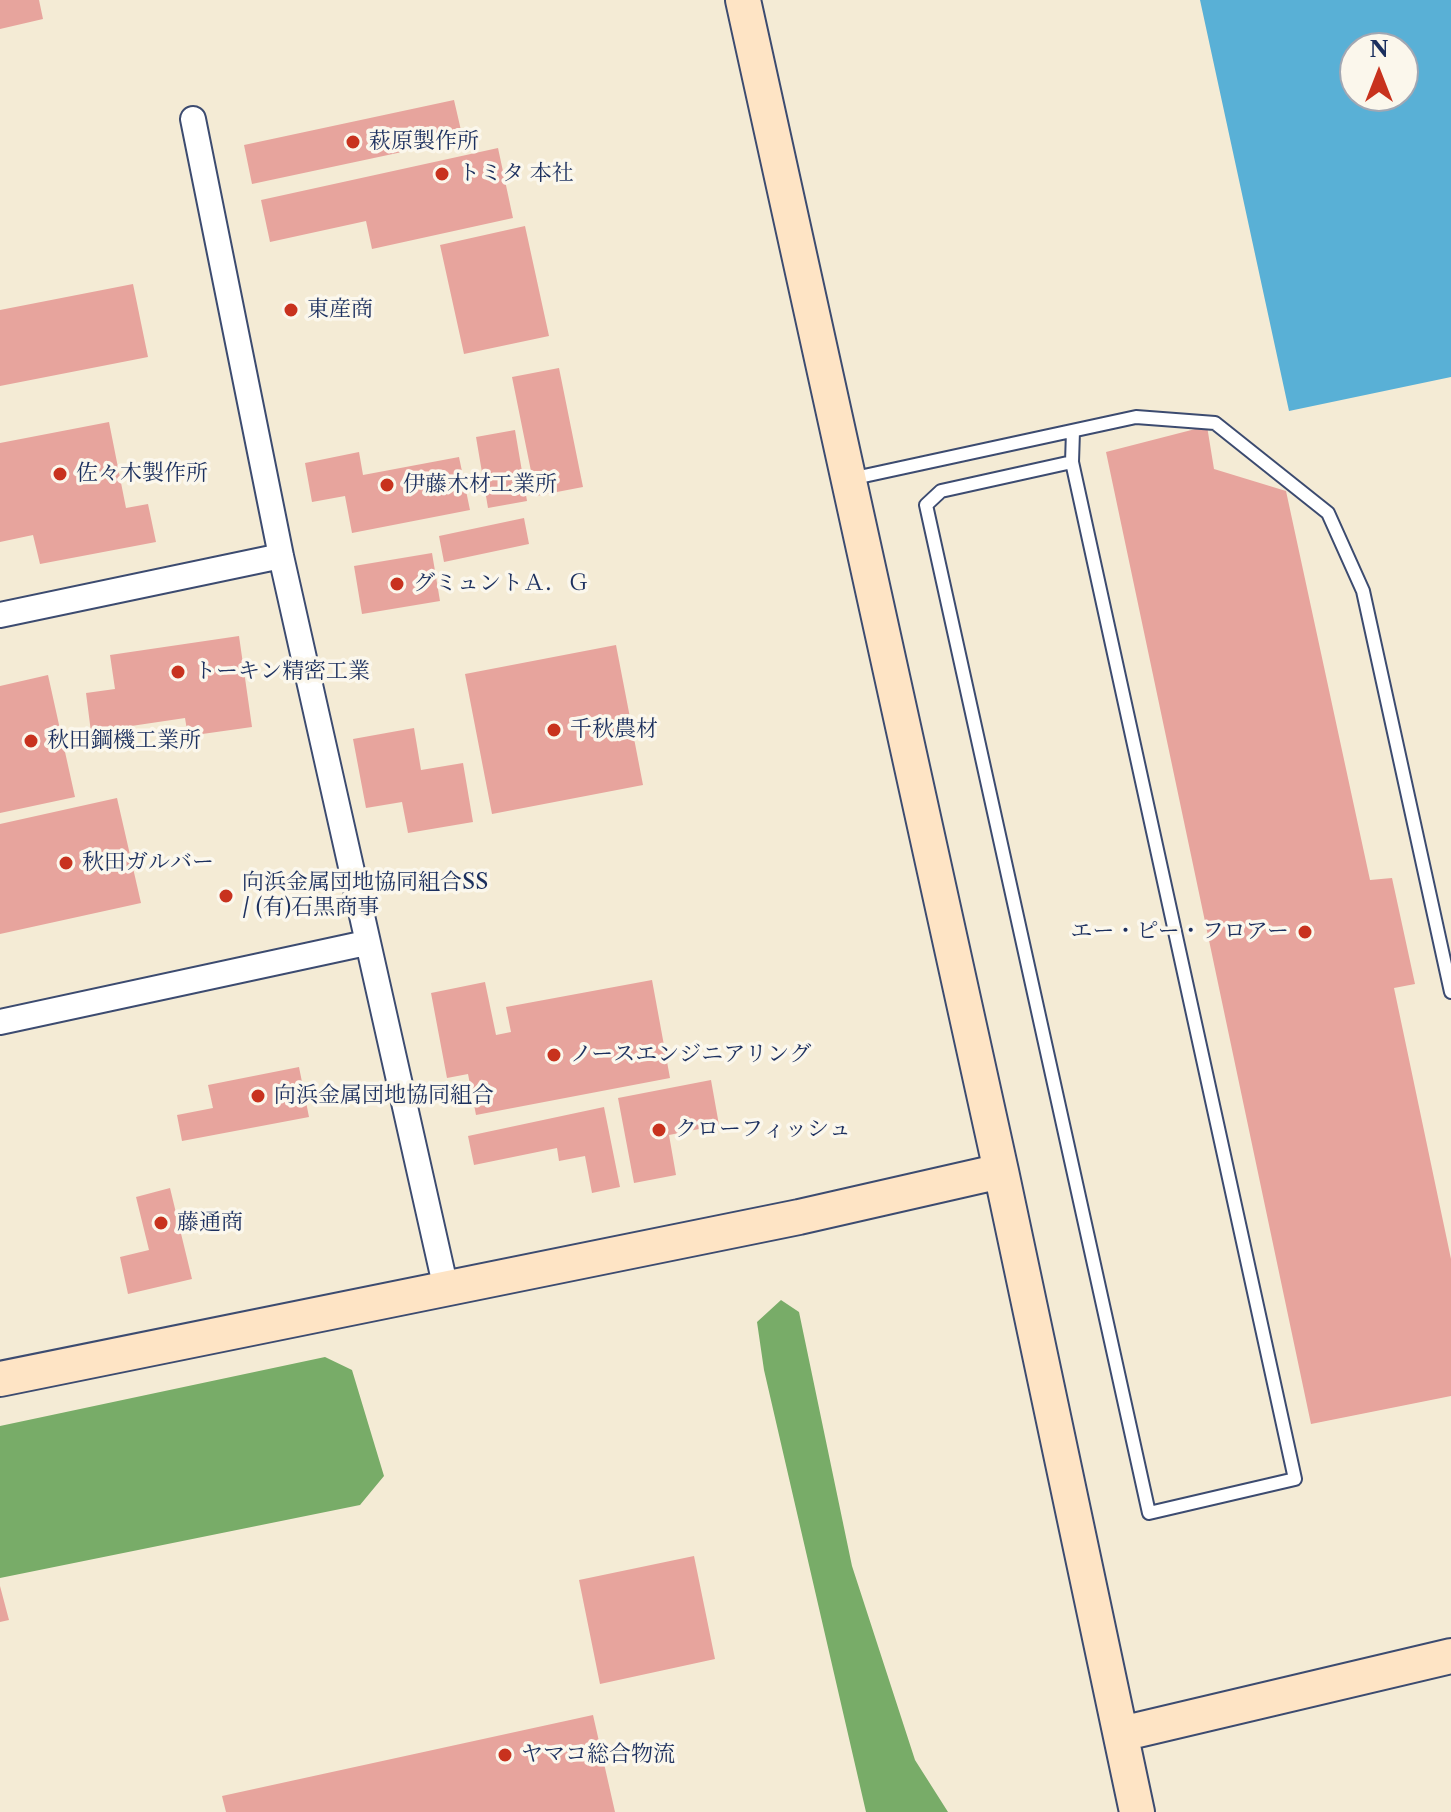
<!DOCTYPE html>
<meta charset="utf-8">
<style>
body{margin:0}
#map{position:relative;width:1451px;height:1812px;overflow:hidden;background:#f4ebd5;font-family:"Libre Caslon Text",serif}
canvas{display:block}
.north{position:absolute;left:1339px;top:32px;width:80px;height:80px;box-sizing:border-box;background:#fbf7ec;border:2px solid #a1a7b3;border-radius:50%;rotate:0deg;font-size:22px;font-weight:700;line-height:32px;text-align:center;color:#1b2f5e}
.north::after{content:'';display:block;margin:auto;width:28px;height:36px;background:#c8321e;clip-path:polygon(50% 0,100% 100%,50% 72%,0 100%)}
</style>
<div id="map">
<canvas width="1451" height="1812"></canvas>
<div class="north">N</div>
</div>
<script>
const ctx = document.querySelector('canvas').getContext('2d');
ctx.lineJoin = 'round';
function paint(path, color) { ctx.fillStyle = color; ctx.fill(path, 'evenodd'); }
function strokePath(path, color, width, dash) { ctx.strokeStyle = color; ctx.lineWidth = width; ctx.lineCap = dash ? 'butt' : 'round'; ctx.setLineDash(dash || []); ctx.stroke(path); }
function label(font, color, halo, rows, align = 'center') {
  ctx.font = font + ' "Libre Caslon Text","Noto Serif JP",serif'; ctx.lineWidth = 7; ctx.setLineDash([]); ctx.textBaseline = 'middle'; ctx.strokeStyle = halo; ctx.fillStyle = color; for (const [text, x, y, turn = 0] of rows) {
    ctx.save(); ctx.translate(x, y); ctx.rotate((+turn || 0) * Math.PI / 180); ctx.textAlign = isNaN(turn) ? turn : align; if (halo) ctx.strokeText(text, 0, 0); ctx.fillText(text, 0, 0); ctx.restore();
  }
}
paint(new Path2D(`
 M781,1300L799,1312L852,1566L915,1760L948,1812H866L764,1370L757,1322Z
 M325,1357L352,1370L384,1476L360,1505L0,1578V1426Z`), '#78ac68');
paint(new Path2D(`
 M1200,0H1451V377L1289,411ZM1355,48H1403V96H1355Z`), '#59b0d6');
paint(new Path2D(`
 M0,0H39L43,19L0,29Z
 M454,100L463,139L252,184L244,145Z
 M498,148L513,218L372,249L366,221L270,242L261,200Z
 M525,226L549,336L464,354L440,245Z
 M133,284L148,357L0,386V310Z
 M559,368L583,487L536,496L512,377Z
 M109,422L126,508L148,504L156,542L40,564L33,535L0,542V443Z
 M1207,426L1214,469L1286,491L1370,880L1392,878L1415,984L1394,988L1451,1259V1396L1311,1424L1106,452Z
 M515,430L527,501L488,508L476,437Z
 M359,452L363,475L459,457L470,510L352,533L345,496L312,502L305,463Z
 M524,518L529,544L444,562L439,536Z
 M432,553L440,601L362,614L354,566Z
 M239,636L252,727L188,736L185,718L91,732L86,693L115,689L110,655Z
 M616,645L643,785L492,814L465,674Z
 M48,675L75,797L0,813V686Z
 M414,728L421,770L463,763L473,822L408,833L402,802L366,808L353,739Z
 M117,798L141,903L0,934V824Z
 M652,980L670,1078L476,1115L468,1074L447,1078L431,993L485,982L496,1035L511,1032L506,1007Z
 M299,1067L309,1117L182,1141L177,1115L213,1108L208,1085Z
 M711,1080L719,1125L669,1135L676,1175L634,1183L618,1098Z
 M604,1107L620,1187L592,1193L585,1156L559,1161L557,1148L474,1165L468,1136Z
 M170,1188L192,1279L128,1294L120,1257L149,1250L136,1197Z
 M694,1556L715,1659L600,1684L579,1580Z
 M0,1586L9,1620L0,1622Z
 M593,1715L615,1812H226L222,1796Z`), '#e7a49d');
const lane = new Path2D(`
 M1072,462L941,491L926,505L1149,1513L1295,1479L1072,462L1073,431
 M850,479L1136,417L1215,423L1328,513L1363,591L1451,992`);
const street = new Path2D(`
 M193,119L281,556L446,1289
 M0,615L281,556
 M0,1022L366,943`);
const secondary = new Path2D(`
 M743,0L1001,1171L1137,1812
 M0,1379L799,1217L1001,1171
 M1121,1734L1451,1656`);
strokePath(lane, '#3c4b70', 16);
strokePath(street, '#3c4b70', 28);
strokePath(secondary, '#3c4b70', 38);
strokePath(lane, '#fff', 12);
strokePath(street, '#fff', 24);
strokePath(secondary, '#fee4c5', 34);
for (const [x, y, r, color] of [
 [353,142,8,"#c8321e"],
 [442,174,8,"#c8321e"],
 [291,310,8,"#c8321e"],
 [60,474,8,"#c8321e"],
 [387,485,8,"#c8321e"],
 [397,584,8,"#c8321e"],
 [178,672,8,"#c8321e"],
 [554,730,8,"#c8321e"],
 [31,741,8,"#c8321e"],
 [66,863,8,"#c8321e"],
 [226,896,8,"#c8321e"],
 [1305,932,8,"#c8321e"],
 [554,1055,8,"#c8321e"],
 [258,1096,8,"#c8321e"],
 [659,1130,8,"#c8321e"],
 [161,1223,8,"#c8321e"],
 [505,1755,8,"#c8321e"]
]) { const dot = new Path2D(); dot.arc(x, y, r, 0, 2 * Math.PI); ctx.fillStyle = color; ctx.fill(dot); strokePath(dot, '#fbf7ec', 3); }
label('22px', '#1b2f5e', '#fbf7ec', [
 ["萩原製作所",369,142],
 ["トミタ 本社",458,174],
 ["東産商",307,310],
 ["佐々木製作所",76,474],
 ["伊藤木材工業所",403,485],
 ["グミュントＡ．Ｇ",413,584],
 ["トーキン精密工業",194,672],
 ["千秋農材",570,730],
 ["秋田鋼機工業所",47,741],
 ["秋田ガルバー",82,863],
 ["向浜金属団地協同組合SS",242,883],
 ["/ (有)石黒商事",242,908],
 ["エー・ピー・フロアー",1289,932,"right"],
 ["ノースエンジニアリング",570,1055],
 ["向浜金属団地協同組合",274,1096],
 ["クローフィッシュ",675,1130],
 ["藤通商",177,1223],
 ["ヤマコ総合物流",521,1755]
], 'left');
</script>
